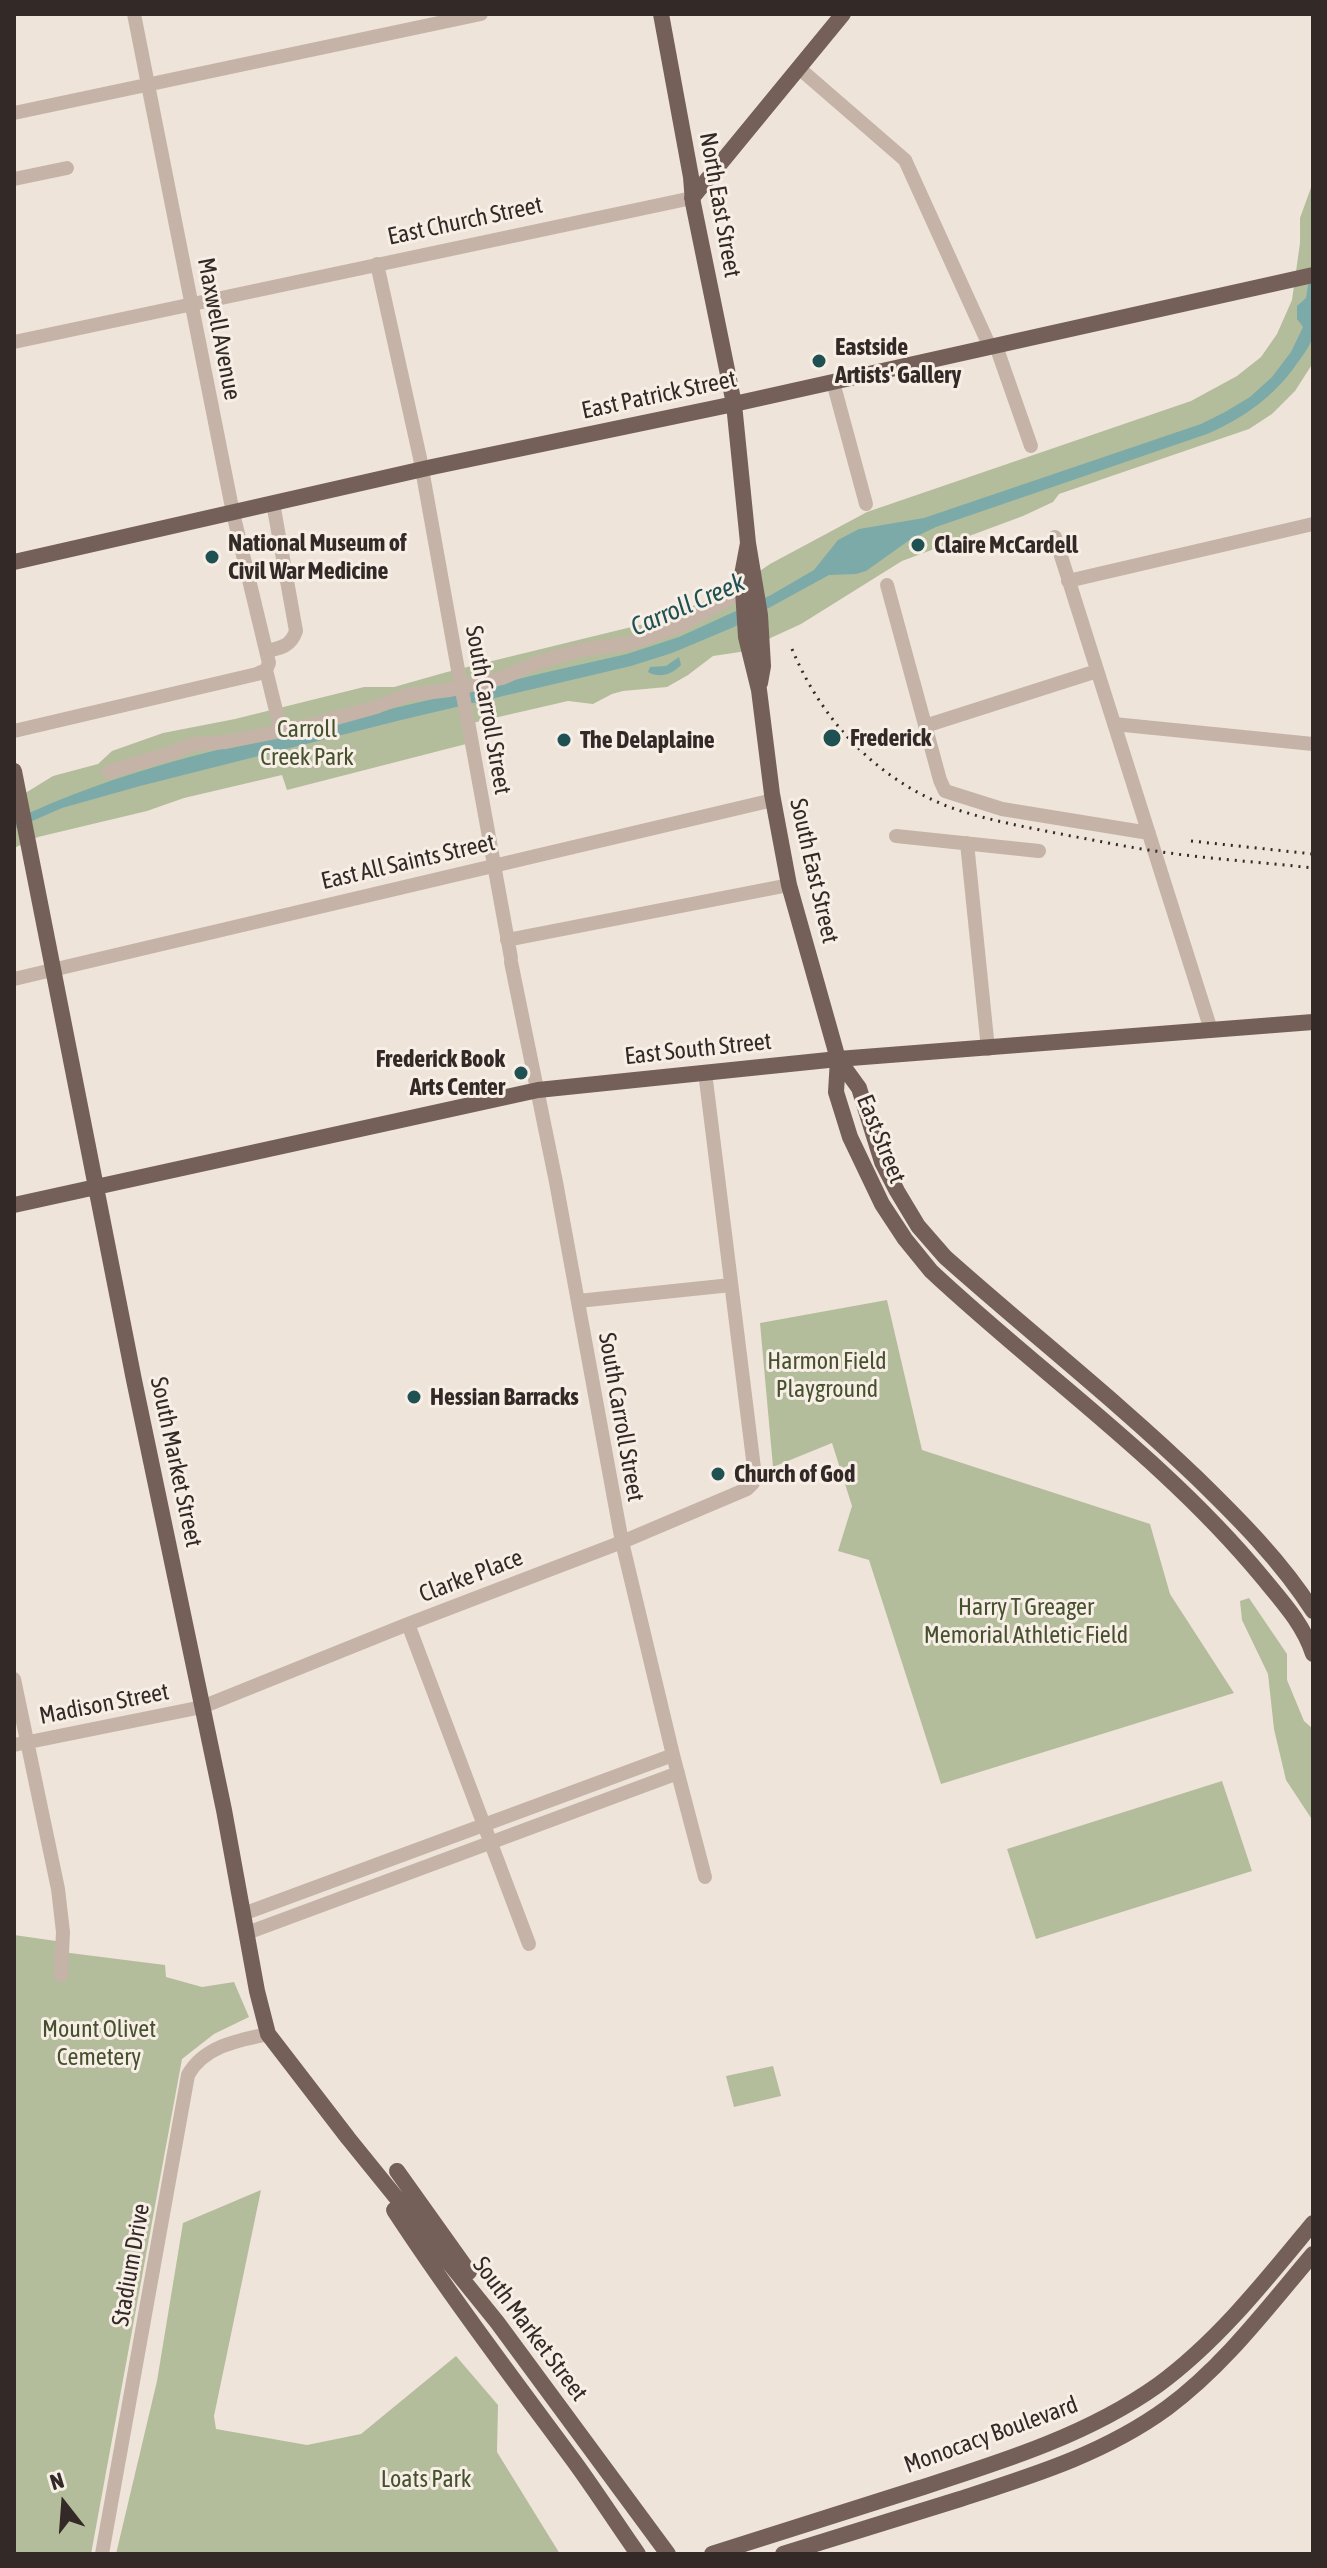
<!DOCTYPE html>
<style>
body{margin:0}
#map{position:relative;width:1327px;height:2568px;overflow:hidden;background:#efe4da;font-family:"Asap Condensed",sans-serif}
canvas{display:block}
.frame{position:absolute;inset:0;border:16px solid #332a27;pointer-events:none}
.north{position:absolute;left:24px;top:2464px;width:80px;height:80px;-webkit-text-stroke:6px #f7eee6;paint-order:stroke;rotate:343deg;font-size:22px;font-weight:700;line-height:32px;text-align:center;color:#332a27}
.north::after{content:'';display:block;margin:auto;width:28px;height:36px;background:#332a27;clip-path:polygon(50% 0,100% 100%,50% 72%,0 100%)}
</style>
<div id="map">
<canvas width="1327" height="2568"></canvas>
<div class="frame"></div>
<div class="north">N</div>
</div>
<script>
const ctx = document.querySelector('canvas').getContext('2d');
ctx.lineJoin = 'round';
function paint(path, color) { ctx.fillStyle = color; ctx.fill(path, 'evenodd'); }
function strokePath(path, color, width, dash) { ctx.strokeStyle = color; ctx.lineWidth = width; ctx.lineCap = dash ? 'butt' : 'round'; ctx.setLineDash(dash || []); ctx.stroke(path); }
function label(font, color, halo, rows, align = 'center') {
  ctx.font = font + ' "Asap Condensed",sans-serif'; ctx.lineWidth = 6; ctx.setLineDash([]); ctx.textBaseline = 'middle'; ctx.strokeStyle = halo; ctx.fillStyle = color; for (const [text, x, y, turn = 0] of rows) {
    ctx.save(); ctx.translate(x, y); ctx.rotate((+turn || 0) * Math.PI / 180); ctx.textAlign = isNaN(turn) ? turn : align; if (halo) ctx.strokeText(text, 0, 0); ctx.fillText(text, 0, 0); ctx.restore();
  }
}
paint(new Path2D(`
 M1313,182V363L1295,391L1272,414L1249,429L1059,494L1053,502L1023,516L902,561L801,624L740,652L713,656L688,675L667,687L623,691L612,694L593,704L568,701L468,724L470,743L287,790L282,775L184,798L147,811L38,837L14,848V800L53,776L98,764L112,751L163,733L235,719L364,687H394L447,672L656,621L732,590L770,564L867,512L1191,401L1237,376L1261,357L1277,334L1292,300L1300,243V218Z
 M887,1300L922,1450L1150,1524L1170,1594L1234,1693L941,1784L869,1560L838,1551L852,1506L832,1443L773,1467L760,1323Z
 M1249,1598L1287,1654V1680L1304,1721L1313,1729V1821L1286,1780L1274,1729L1268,1674L1242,1620L1240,1601Z
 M1222,1781L1252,1871L1036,1939L1007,1849Z
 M14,1935L56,1941L62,1952L165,1965L166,1977L202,1987L234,1982L249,2017L214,2034L182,2059L91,2554H14Z
 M773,2066L781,2096L734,2107L726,2076Z
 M261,2190L214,2416L216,2429L307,2445L361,2434L456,2356L498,2405L497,2452L560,2554H116L157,2381L183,2223Z`), '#b4bd9b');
paint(new Path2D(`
 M1313,255C1313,278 1317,313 1313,335C1311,345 1304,354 1298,362C1275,396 1244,418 1207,434L936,527L911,539L866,571L856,574L829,575L734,627L672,653L631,666L401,720L140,786L62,808L14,829V820C119,770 219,749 331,723C430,700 528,676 627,654L679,637L771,595L814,570L838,540L859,529L924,518L1201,424L1225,412L1250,397L1272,377L1291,352L1303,327L1297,319V306L1306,298Z
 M679,657L681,665C672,674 660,679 648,672L650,667L666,666Z`), '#7baaa9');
strokePath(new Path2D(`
 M800,69L905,160L990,347
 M14,113L481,14
 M14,179L67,168
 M377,264L420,458L460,681
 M14,342L692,198
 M996,346L1031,446
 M833,382L866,504
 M1055,537L1211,1030
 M1068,581L1313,524
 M887,585L940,780L945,791L1002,809L1149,833
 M267,651C281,648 291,646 296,631L273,503
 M266,670L281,731
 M467,716L511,958
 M1114,724L1313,744
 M925,726L1097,671
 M14,731L257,674L266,670L269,663L233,513L134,14
 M109,772L175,752L194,744L226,742L311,725L376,707L407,695L450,690L502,678L539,662L581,650L632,643L679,626L730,598L735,597
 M896,836L1039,851
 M967,843L988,1049
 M507,940L789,885
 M511,962L556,1182L622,1542L673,1755L705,1877
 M14,979L773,800
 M578,1301L731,1285
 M408,1624L529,1944
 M14,1679L58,1889L63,1932L61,1975
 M14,1745L202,1707L408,1624L622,1542L747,1489L753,1483L754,1468L705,1072
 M243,1914L673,1755
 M247,1933L678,1773
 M102,2554L188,2075C204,2046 239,2040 268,2034`), '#c6b3a7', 14);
strokePath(new Path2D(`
 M661,14L691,177L693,203L734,404L748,543L760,615L763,666L760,683
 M692,198L843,14
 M748,543L742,575L746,637L759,690L772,794L789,885L838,1059L836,1092L850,1137L882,1204L905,1239L931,1271C1041,1374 1167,1461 1263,1578C1282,1601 1304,1625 1313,1654
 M14,562L432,467L734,404L1313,275
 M14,771L134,1380L224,1810L257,1991L268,2034L348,2138L497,2322L668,2554
 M838,1059L859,1088L882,1162L897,1191L918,1226L945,1257C1028,1331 1117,1401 1197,1478C1239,1519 1281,1561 1313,1611
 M14,1205L538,1090L838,1059L1313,1022
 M397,2171L469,2272
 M394,2210C451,2297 514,2380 576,2464C597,2493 617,2524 638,2554
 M712,2554C781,2532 850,2510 920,2488C1001,2462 1088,2435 1158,2385C1218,2341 1266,2280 1313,2223
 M783,2554C841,2536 899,2518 957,2500C1031,2476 1104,2454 1167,2408C1224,2366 1268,2307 1313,2254`), '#746059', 16);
strokePath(new Path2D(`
 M792,649C822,721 877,780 952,808C990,821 1031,828 1071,836C1099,841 1127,847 1155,851C1207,859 1260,862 1313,868
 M1191,841L1313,854`), '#332a27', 3, [2, 6]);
strokePath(new Path2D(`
 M460,681L467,716`), '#c6b3a7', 14);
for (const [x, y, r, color] of [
 [819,361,8,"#205152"],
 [918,545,8,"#205152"],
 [212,557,8,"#205152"],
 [832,738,10,"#205152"],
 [564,740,8,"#205152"],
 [521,1073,8,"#205152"],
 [414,1397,8,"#205152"],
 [718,1474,8,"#205152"]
]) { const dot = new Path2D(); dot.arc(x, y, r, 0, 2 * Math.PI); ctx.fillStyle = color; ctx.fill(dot); strokePath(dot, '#f7eee6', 3); }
label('24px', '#332a27', '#f7eee6', [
 ["North East Street",720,205,80],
 ["East Church Street",465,221,-12],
 ["Maxwell Avenue",219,329,79],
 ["East Patrick Street",659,395,-12],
 ["South Carroll Street",488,710,80],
 ["East All Saints Street",408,862,-13],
 ["South East Street",814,871,77],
 ["East South Street",698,1049,-6],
 ["East Street",881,1139,68],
 ["South Carroll Street",621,1417,80],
 ["South Market Street",176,1462,78],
 ["Clarke Place",471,1576,-21],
 ["Madison Street",104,1704,-11],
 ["Stadium Drive",131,2265,-80],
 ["South Market Street",530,2329,53],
 ["Monocacy Boulevard",991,2435,-20]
]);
label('bold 24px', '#332a27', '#f7eee6', [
 ["Eastside",835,347],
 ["Artists' Gallery",835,375],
 ["National Museum of",228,543],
 ["Civil War Medicine",228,571],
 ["Claire McCardell",934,545],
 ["Frederick",850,738],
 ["The Delaplaine",580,740],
 ["Frederick Book",505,1059,"right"],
 ["Arts Center",505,1087,"right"],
 ["Hessian Barracks",430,1397],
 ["Church of God",734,1474]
], 'left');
label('24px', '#45502d', '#f7eee6', [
 ["Carroll",307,729],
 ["Creek Park",307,757],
 ["Harmon Field",827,1361],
 ["Playground",827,1389],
 ["Harry T Greager",1026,1607],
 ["Memorial Athletic Field",1026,1635],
 ["Mount Olivet",99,2029],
 ["Cemetery",99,2057],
 ["Loats Park",426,2479]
]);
label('italic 26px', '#205152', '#f7eee6', [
 ["Carroll Creek",688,605,-23]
]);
</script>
